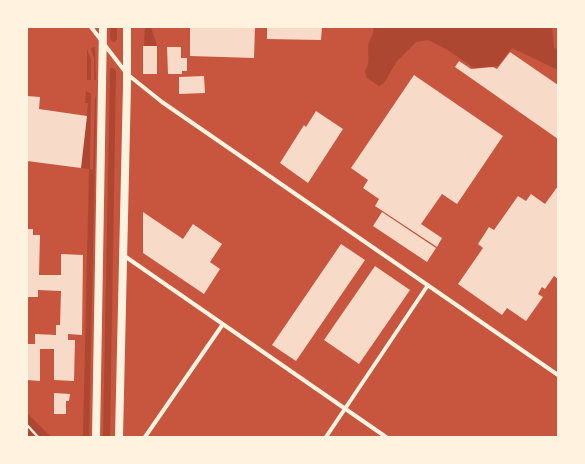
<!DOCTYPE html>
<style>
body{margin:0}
#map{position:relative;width:585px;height:464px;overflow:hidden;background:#c8553d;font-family:"DejaVu Sans",sans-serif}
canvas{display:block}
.frame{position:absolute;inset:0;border:28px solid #fff3e0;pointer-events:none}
</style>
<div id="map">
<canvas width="585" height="464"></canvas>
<div class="frame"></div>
</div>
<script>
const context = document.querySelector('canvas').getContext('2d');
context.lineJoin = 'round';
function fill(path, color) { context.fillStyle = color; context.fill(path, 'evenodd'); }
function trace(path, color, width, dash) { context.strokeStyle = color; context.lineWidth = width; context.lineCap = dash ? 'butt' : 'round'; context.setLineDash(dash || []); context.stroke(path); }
const green = new Path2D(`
 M 110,27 L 117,27 L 117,39 L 115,42 L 112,42 L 110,37 Z
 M 145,27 L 151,27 L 157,46 L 144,46 Z
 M 373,27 L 552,27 L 554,48 L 558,49 L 558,70 L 512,48 L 498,66 L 474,68 L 446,49 L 428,40 L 416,42 L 397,61 L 384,83 L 379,86 L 367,78 L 365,71 C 372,61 366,53 369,42 C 371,36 375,34 373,27 Z
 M 95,47 L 96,80 L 94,80 L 94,59 L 91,48 Z
 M 87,49 L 91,59 L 91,80 L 87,80 Z
 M 110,68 L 113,68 L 116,72 L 110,437 L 103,437 Z
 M 86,91 L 91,94 L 90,169 L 93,170 L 95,96 L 96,98 L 96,116 L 89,437 L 80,437 L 83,435 L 89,169 L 81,168 L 88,103 L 85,103 Z
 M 27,413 L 51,437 L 27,437 Z`);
const building = new Path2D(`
 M 190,27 L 255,27 L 254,58 L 190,56 Z
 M 267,27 L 322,27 L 321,40 L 267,39 Z
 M 143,46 L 157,46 L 157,74 L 143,74 Z
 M 167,47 L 181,47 L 181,58 L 187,58 L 187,71 L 182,71 L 182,74 L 168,74 Z
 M 510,52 L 558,85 L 558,139 L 455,67 L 459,61 L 471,69 L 493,67 L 497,69 Z
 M 414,75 L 503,136 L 457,204 L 442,194 L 421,224 L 442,238 L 437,247 L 375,206 L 379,199 L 363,188 L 368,180 L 351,168 Z
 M 204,76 L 205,93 L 179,94 L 179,77 Z
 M 27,96 L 40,97 L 39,109 L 87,116 L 81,168 L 27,161 Z
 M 316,111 L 343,129 L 308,183 L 280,163 L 304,125 L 306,127 Z
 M 558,186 L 558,279 L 554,276 L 545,289 L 542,287 L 538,294 L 543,297 L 526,321 L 507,308 L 502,315 L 458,284 L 483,248 L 478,244 L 489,227 L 494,230 L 518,196 L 526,201 L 531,194 L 545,204 Z
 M 143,212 L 183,239 L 193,224 L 222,244 L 210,262 L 220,269 L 204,294 L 143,253 Z
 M 382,212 L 436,248 L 427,262 L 373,226 Z
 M 27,229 L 33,229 L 33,235 L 40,235 L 39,275 L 61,275 L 61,254 L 83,255 L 82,335 L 68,334 L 68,340 L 75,340 L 74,381 L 54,380 L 54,349 L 40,349 L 40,381 L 27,380 L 27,344 L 35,344 L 35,334 L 56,335 L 56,325 L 60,325 L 61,291 L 38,290 L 38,297 L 27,297 Z
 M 341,244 L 365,260 L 296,361 L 272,345 Z
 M 375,266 L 410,290 L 359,364 L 324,340 Z
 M 54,393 L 70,394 L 69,401 L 66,401 L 66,414 L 54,414 Z`);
const service = new Path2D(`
 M 27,425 L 38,437`);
const minor = new Path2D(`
 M 91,27 L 127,74 L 162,102 L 558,375
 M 123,255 L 386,437
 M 145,437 L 223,324
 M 326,437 L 428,285`);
const primary = new Path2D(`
 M 96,437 L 103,27
 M 119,437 L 127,85 L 127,27`);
fill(green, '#ae4732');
fill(building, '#f7dbc8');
trace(service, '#fff3e0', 2.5);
trace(minor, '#fff3e0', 4);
trace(primary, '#fff3e0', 8);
</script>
